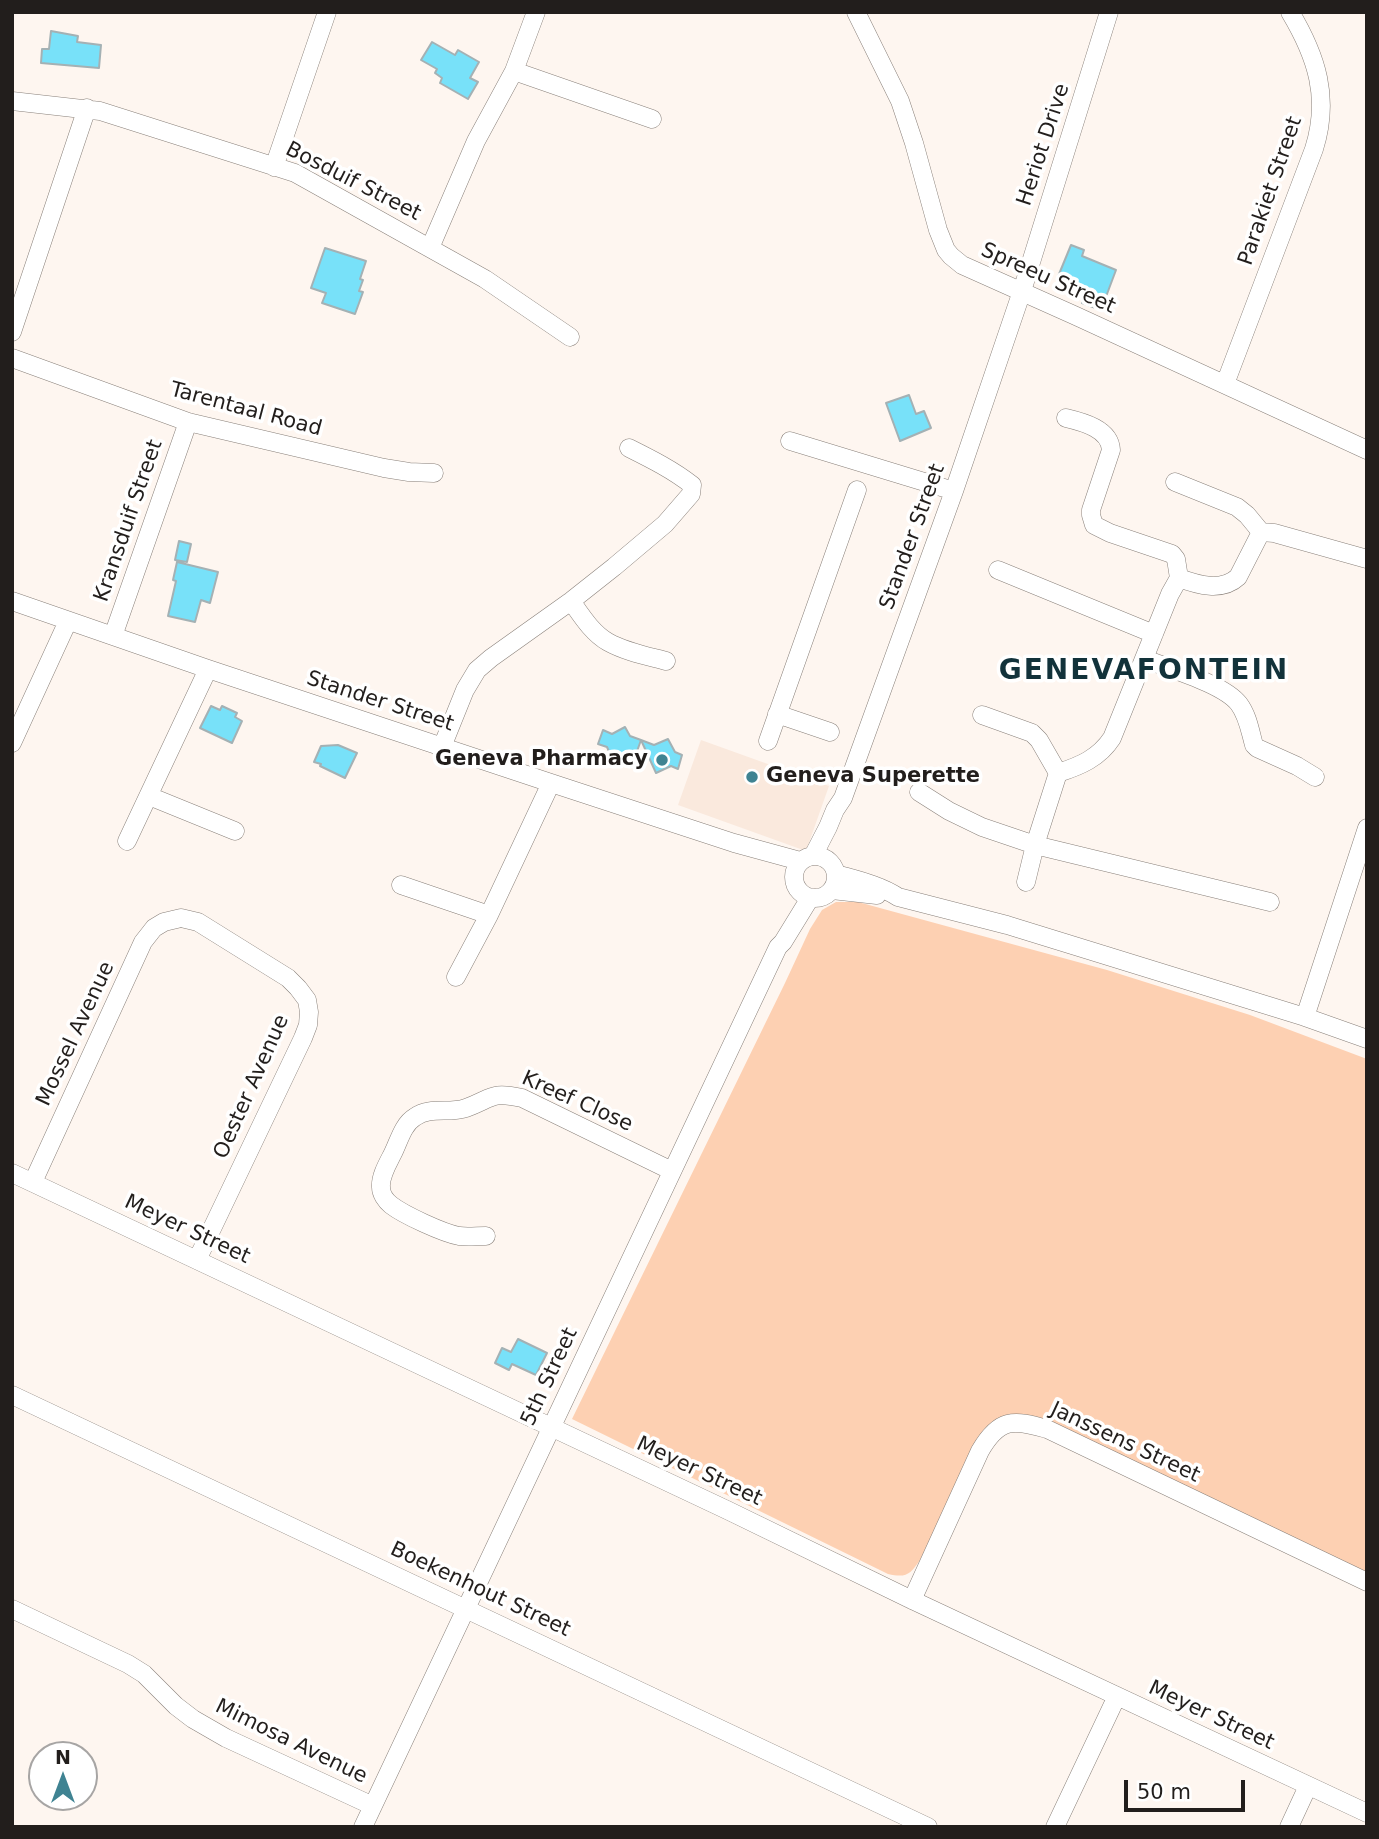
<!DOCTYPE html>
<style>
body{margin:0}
#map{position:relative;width:1379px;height:1839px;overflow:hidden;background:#fef6f0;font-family:"DejaVu Sans",sans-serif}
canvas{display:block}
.frame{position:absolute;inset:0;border:14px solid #221e1c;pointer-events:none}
.north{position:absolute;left:28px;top:1741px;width:70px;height:70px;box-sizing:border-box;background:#fff;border:2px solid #a7a5a4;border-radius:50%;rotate:0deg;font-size:19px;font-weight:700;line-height:28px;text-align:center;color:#221e1c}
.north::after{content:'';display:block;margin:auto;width:24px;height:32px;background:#3f8392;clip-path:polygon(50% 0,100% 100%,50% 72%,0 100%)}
.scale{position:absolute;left:1124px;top:1780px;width:121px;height:32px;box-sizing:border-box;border:4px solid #221e1c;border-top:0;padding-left:9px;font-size:21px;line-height:24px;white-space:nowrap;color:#221e1c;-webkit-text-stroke:5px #fff;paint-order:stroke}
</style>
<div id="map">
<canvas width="1379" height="1839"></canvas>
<div class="frame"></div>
<div class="north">N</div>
<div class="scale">50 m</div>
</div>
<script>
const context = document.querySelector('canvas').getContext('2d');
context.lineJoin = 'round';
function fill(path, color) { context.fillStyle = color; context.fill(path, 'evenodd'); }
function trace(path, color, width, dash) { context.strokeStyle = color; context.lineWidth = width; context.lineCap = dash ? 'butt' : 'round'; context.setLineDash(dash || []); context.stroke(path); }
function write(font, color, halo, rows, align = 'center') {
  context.font = font + ' "DejaVu Sans",sans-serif'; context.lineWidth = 7; context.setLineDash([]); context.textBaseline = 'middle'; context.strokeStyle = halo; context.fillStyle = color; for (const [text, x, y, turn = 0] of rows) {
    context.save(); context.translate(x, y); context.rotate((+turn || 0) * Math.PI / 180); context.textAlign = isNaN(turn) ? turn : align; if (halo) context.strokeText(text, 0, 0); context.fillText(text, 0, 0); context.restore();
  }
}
const built = new Path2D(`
 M 701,740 L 829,786 L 806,851 L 678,805 Z`);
const green = new Path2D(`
 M 836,902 L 858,902 L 1107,970 L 1250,1015 L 1367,1059 L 1367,1573 L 1032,1416 C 1013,1412 999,1416 984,1429 L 920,1560 C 910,1575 906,1578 888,1574 L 572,1419 L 785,983 L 810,929 L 822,910 Z`);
const building = new Path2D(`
 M 51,31 L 78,36 L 77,42 L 101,45 L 99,68 L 41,63 L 42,49 L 49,49 Z
 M 432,42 L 455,55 L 458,50 L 479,62 L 470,78 L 478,82 L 468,99 L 440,83 L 442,78 L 435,73 L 437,69 L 421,60 Z
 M 1071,245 L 1084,250 L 1082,256 L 1116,270 L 1101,310 L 1082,303 L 1086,294 L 1071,288 L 1072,285 L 1057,279 Z
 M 325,248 L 366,261 L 360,279 L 363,280 L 359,291 L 363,292 L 355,314 L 322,303 L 326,293 L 311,288 Z
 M 909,395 L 916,414 L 924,411 L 931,428 L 900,441 L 886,403 Z
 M 179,541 L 191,544 L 187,562 L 175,560 Z
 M 177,562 L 218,572 L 210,603 L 201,600 L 195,622 L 168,616 L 176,581 L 173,580 Z
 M 211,706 L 220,710 L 222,706 L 237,713 L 235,717 L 242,721 L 232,743 L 200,728 Z
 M 625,727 L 630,736 L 641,740 L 635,757 L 628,754 L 613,761 L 607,747 L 598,744 L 603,730 L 612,734 Z
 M 668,739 L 675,752 L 682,755 L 678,769 L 671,766 L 656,773 L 641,740 L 654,745 Z
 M 338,745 L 357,753 L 345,778 L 320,766 L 321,764 L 314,762 L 321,746 Z
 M 518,1339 L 547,1353 L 536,1375 L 512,1364 L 509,1370 L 495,1363 L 502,1348 L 511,1352 Z`);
const minor = new Path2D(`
 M 856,12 L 900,101 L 914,143 L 938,230 L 946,250 L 951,256 L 962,265 L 1076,316 L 1367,450
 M 514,71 L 652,119
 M 12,101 L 100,111 L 295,173 L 485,279 L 570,337
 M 274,167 L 327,12
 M 430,248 L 476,141 L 514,71 L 536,12
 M 12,332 L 87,108
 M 12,358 L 188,422 L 384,468 L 409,472 L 434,473
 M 1225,384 L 1314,149 C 1330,98 1317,57 1290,12
 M 1066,418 C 1083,422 1110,429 1111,450 L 1091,510 L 1091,515 L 1094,525 L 1110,533 L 1172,554 L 1176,559 L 1179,578
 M 790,441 L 954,491
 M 1175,482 L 1237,507 L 1247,515 L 1261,532
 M 998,570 L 1154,634
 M 12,601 L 208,669 L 551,783 L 734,843 L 800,861
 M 571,601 C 581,615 592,633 608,642 C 626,652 647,656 666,661
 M 113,636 L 188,422
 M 1145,659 C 1170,669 1224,684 1239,704 C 1248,716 1250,731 1254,745 L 1257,748 L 1297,766 L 1315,777
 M 777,714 L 830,732
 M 982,715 L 1032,733 L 1039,740 L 1058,773
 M 768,741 L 857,490
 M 12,743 L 68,621
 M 442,747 L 465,690 L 477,670 L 491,658 L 571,601 L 614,567 L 665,524 L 691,494 L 692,485 C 673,470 651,459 629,448
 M 919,792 L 949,811 L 982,827 L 1035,845 L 1270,902
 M 149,796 L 235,831
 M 127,841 L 208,669
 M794 877a21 21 0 1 1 42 0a21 21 0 1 1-42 0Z
 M 813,856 L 828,827 L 835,810 L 843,798 L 954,491 L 1022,291 L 1109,12
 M 836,874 C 857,880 880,885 898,897 L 1007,925 L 1305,1017 L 1367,1039
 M 1026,882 L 1035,845 L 1058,773 C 1080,766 1099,758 1112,738 L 1170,594 L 1179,578 C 1198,585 1222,592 1238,577 L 1261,532 L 1274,533 L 1367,559
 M 401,885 L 489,915
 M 832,890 L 877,895
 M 456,977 L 489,915 L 551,783
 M 1305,1017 L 1367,828
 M 12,1173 L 727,1510 L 912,1600 L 1367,1813
 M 33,1182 L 143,942 L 154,928 L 164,922 L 181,918 L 198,922 L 288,978 L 298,988 L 307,1000 L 309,1012 L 308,1025 L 303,1038 L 197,1260
 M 486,1236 C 477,1236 467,1237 459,1236 C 443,1233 404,1215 391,1205 C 386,1201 381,1194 381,1187 C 380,1176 388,1163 393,1153 C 399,1141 403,1124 415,1117 C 431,1106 449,1114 466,1108 C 493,1098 491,1091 522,1098 L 672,1171
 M 12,1395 L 928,1827
 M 912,1600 L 980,1451 C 999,1418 1013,1419 1047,1429 L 1367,1582
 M 12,1609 L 128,1664 L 144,1674 L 176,1706 L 193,1719 L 226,1738 L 373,1806
 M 363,1827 L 778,947 L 783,942 L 810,898
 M 1055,1827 L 1117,1696
 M 1289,1827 L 1308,1786`);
const markers = [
 [662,760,7,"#3f8392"],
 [752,777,7,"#3f8392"]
];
const streetNames = [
 ["Heriot Drive",1044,145,-72],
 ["Bosduif Street",353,182,27],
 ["Parakiet Street",1271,191,-71],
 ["Spreeu Street",1048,279,24],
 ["Tarentaal Road",246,410,15],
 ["Kransduif Street",129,521,-71],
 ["Stander Street",913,537,-70],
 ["Stander Street",380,702,18],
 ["Mossel Avenue",76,1034,-65],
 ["Oester Avenue",252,1087,-66],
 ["Kreef Close",577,1102,24],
 ["Meyer Street",187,1230,25],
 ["5th Street",550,1377,-65],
 ["Janssens Street",1125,1443,25],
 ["Meyer Street",699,1472,25],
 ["Boekenhout Street",480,1590,25],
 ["Meyer Street",1211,1716,25],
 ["Mimosa Avenue",291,1742,26]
];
const poiNames = [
 ["Geneva Pharmacy",648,760],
 ["Geneva Superette",766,777,"left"]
];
const districtNames = [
 ["GENEVAFONTEIN",1144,672]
];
fill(built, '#fae9dd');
fill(green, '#fdd0b2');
fill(building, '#78e1f9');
trace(building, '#a4b1b4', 2);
trace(minor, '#89807a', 19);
trace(minor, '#fff', 18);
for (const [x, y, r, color] of markers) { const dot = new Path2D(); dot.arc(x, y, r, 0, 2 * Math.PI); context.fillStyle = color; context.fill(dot); trace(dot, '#fff', 2.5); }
write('21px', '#221e1c', '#fff', streetNames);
write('bold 21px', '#221e1c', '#fff', poiNames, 'right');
context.letterSpacing = '2px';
write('bold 28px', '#12323a', '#fff', districtNames);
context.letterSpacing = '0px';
</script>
